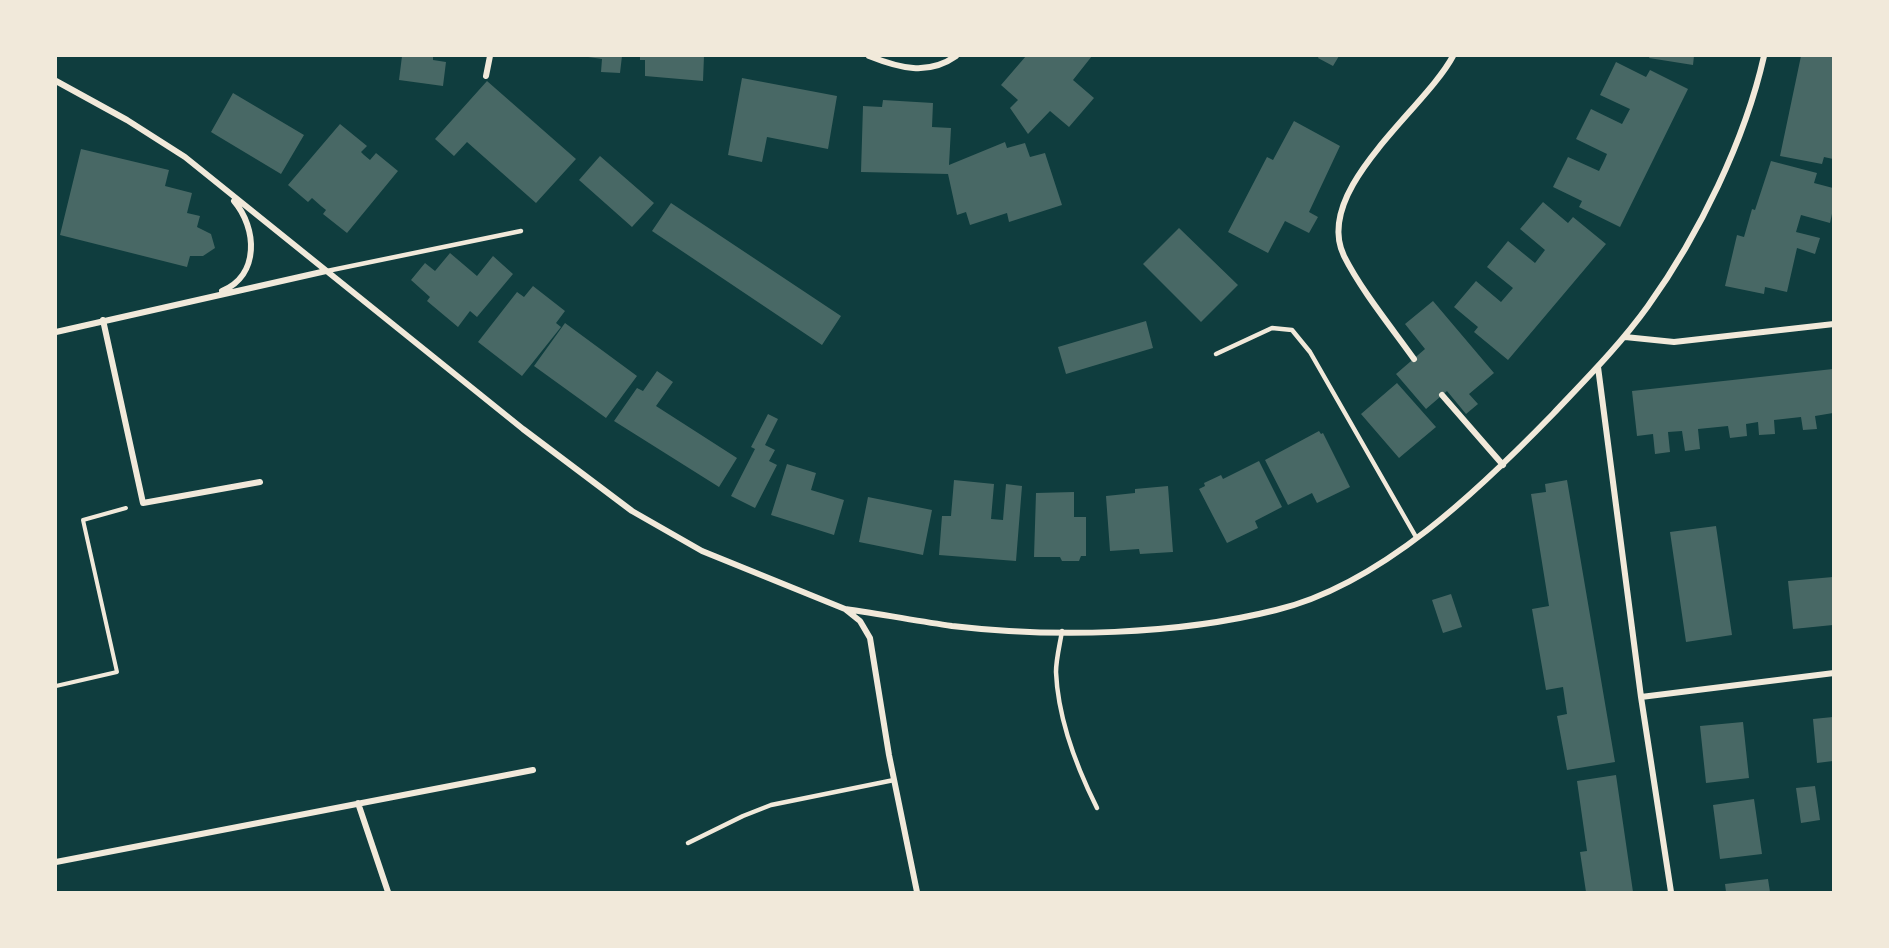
<!DOCTYPE html>
<style>
body{margin:0}
#map{position:relative;width:1889px;height:948px;overflow:hidden;background:#0f3d3e;font-family:"Varela Round",sans-serif}
canvas{display:block}
.frame{position:absolute;inset:0;border:57px solid #f1e9da;pointer-events:none}
</style>
<div id="map">
<canvas width="1889" height="948"></canvas>
<div class="frame"></div>
</div>
<script>
const context = document.querySelector('canvas').getContext('2d');
context.lineJoin = 'round';
function fill(path, color) { context.fillStyle = color; context.fill(path, 'evenodd'); }
function trace(path, color, width, dash) { context.strokeStyle = color; context.lineWidth = width; context.lineCap = dash ? 'butt' : 'round'; context.setLineDash(dash || []); context.stroke(path); }
const building = new Path2D(`
 M 402,56 L 433,56 L 433,60 L 446,62 L 443,86 L 399,80 Z
 M 581,56 L 622,56 L 620,73 L 601,72 L 602,59 Z
 M 640,56 L 704,56 L 703,81 L 645,76 L 645,60 L 640,60 Z
 M 1026,56 L 1092,56 L 1073,80 L 1094,98 L 1069,127 L 1050,111 L 1028,134 L 1010,108 L 1018,100 L 1001,85 Z
 M 1319,56 L 1339,56 L 1333,66 L 1318,58 Z
 M 1650,56 L 1694,56 L 1693,65 L 1649,58 Z
 M 1801,56 L 1833,56 L 1833,159 L 1824,157 L 1822,164 L 1780,156 Z
 M 1616,62 L 1646,77 L 1650,70 L 1688,89 L 1620,227 L 1579,207 L 1582,201 L 1553,187 L 1568,157 L 1599,171 L 1604,161 L 1607,154 L 1576,139 L 1591,109 L 1622,124 L 1630,109 L 1600,95 Z
 M 742,78 L 837,96 L 828,149 L 767,137 L 762,162 L 728,155 Z
 M 487,81 L 576,159 L 536,203 L 467,142 L 454,156 L 435,139 Z
 M 233,93 L 304,135 L 281,174 L 211,132 Z
 M 883,100 L 933,103 L 932,127 L 951,128 L 949,165 L 1005,142 L 1007,148 L 1025,143 L 1030,157 L 1045,153 L 1062,205 L 1009,222 L 1007,213 L 970,225 L 966,212 L 957,215 L 948,174 L 861,172 L 863,106 L 882,107 Z
 M 1294,121 L 1340,146 L 1309,212 L 1318,217 L 1309,233 L 1285,221 L 1268,253 L 1228,232 L 1267,157 L 1273,160 Z
 M 340,124 L 367,146 L 361,152 L 364,155 L 370,160 L 376,153 L 398,171 L 347,233 L 323,214 L 326,210 L 321,206 L 312,198 L 308,202 L 288,185 Z
 M 81,149 L 169,170 L 165,186 L 192,193 L 187,213 L 200,216 L 197,227 L 211,234 L 215,248 L 203,256 L 190,256 L 187,267 L 60,235 Z
 M 600,156 L 654,203 L 632,227 L 579,180 Z
 M 1771,161 L 1817,173 L 1814,183 L 1833,188 L 1833,209 L 1830,223 L 1801,215 L 1796,232 L 1820,238 L 1815,254 L 1797,248 L 1787,292 L 1765,287 L 1764,294 L 1725,286 L 1737,235 L 1744,237 L 1752,209 L 1755,210 Z
 M 1543,202 L 1568,223 L 1573,217 L 1606,244 L 1508,360 L 1474,332 L 1478,327 L 1454,307 L 1476,281 L 1501,302 L 1513,288 L 1487,267 L 1508,241 L 1535,263 L 1545,250 L 1520,229 Z
 M 671,203 L 841,316 L 822,345 L 652,231 Z
 M 1179,228 L 1238,285 L 1201,322 L 1143,264 Z
 M 450,253 L 477,276 L 493,256 L 513,274 L 477,317 L 470,311 L 458,327 L 427,301 L 430,297 L 411,280 L 425,263 L 435,271 Z
 M 533,286 L 565,311 L 556,323 L 561,327 L 522,376 L 478,342 L 517,292 L 524,297 Z
 M 1433,301 L 1494,373 L 1469,394 L 1478,404 L 1466,414 L 1447,391 L 1426,409 L 1396,374 L 1425,349 L 1405,324 Z
 M 1146,321 L 1153,348 L 1066,374 L 1058,347 Z
 M 565,323 L 637,376 L 606,418 L 534,366 Z
 M 1833,369 L 1833,413 L 1815,416 L 1817,429 L 1803,430 L 1801,417 L 1774,420 L 1775,434 L 1759,435 L 1758,422 L 1746,424 L 1747,436 L 1730,438 L 1728,426 L 1698,429 L 1700,449 L 1685,451 L 1682,431 L 1668,432 L 1670,452 L 1655,454 L 1653,434 L 1637,436 L 1632,391 Z
 M 657,371 L 673,382 L 656,406 L 737,458 L 719,487 L 614,421 L 637,388 L 643,391 Z
 M 1397,383 L 1436,427 L 1399,458 L 1361,414 Z
 M 768,414 L 778,419 L 765,445 L 775,450 L 769,461 L 777,465 L 755,508 L 731,496 L 755,449 L 751,447 Z
 M 1319,431 L 1321,434 L 1323,433 L 1350,487 L 1317,503 L 1312,493 L 1288,505 L 1265,460 Z
 M 1259,461 L 1282,507 L 1255,521 L 1258,528 L 1227,543 L 1199,489 L 1205,486 L 1204,483 L 1221,475 L 1223,479 Z
 M 787,464 L 816,473 L 811,490 L 844,500 L 834,535 L 771,515 Z
 M 954,480 L 994,484 L 991,519 L 1003,520 L 1006,484 L 1022,486 L 1016,561 L 939,555 L 942,516 L 951,516 Z
 M 1567,480 L 1615,762 L 1567,770 L 1557,716 L 1567,714 L 1563,687 L 1546,690 L 1532,609 L 1549,606 L 1531,494 L 1546,492 L 1545,484 Z
 M 1168,486 L 1173,552 L 1140,554 L 1139,549 L 1110,551 L 1106,496 L 1135,493 L 1135,489 Z
 M 1074,492 L 1074,517 L 1086,517 L 1086,556 L 1081,556 L 1079,561 L 1062,561 L 1060,557 L 1034,557 L 1036,493 Z
 M 868,497 L 932,510 L 923,555 L 859,542 Z
 M 1716,526 L 1732,635 L 1686,642 L 1670,532 Z
 M 1833,577 L 1833,625 L 1793,629 L 1788,581 Z
 M 1451,594 L 1462,627 L 1443,633 L 1432,600 Z
 M 1833,717 L 1833,761 L 1817,763 L 1813,719 Z
 M 1743,722 L 1749,778 L 1706,783 L 1700,726 Z
 M 1616,775 L 1633,892 L 1586,892 L 1580,852 L 1587,851 L 1577,781 Z
 M 1815,786 L 1820,820 L 1801,823 L 1796,788 Z
 M 1754,799 L 1762,854 L 1720,859 L 1713,805 Z
 M 1768,879 L 1770,892 L 1726,892 L 1725,884 Z`);
const path = new Path2D(`
 M 56,686 L 117,672 L 83,520 L 126,508`);
const service = new Path2D(`
 M 327,271 L 521,231
 M 1216,354 L 1272,328 L 1292,330 L 1310,352 L 1416,537
 M 1062,631 C 1060,644 1056,659 1056,672 C 1058,720 1076,766 1097,808
 M 688,843 L 743,816 L 771,805 L 894,780`);
const minor = new Path2D(`
 M 869,56 C 899,68 928,76 956,56
 M 486,76 L 490,56
 M 56,81 L 127,120 L 185,157 L 523,429 L 632,511 L 702,551 L 845,609 L 860,621 L 870,638 L 889,755 L 917,892
 M 222,291 C 260,275 257,228 234,201
 M 103,320 L 143,503 L 260,482
 M 56,332 L 326,271
 M 1625,337 L 1674,342 L 1834,324
 M 1414,359 C 1392,328 1361,290 1344,256 C 1312,190 1425,109 1453,56
 M 1598,367 L 1641,697 L 1671,892
 M 1442,395 L 1503,465
 M 845,609 C 881,614 917,621 952,626 C 1054,638 1176,635 1276,610 C 1381,585 1480,489 1553,414 C 1586,379 1620,345 1648,306 C 1699,235 1745,140 1764,56
 M 1641,697 L 1834,673
 M 358,803 L 388,892
 M 56,862 L 533,770`);
fill(building, '#486865');
trace(path, '#f1e9da', 4);
trace(service, '#f1e9da', 4.5);
trace(minor, '#f1e9da', 6);
</script>
